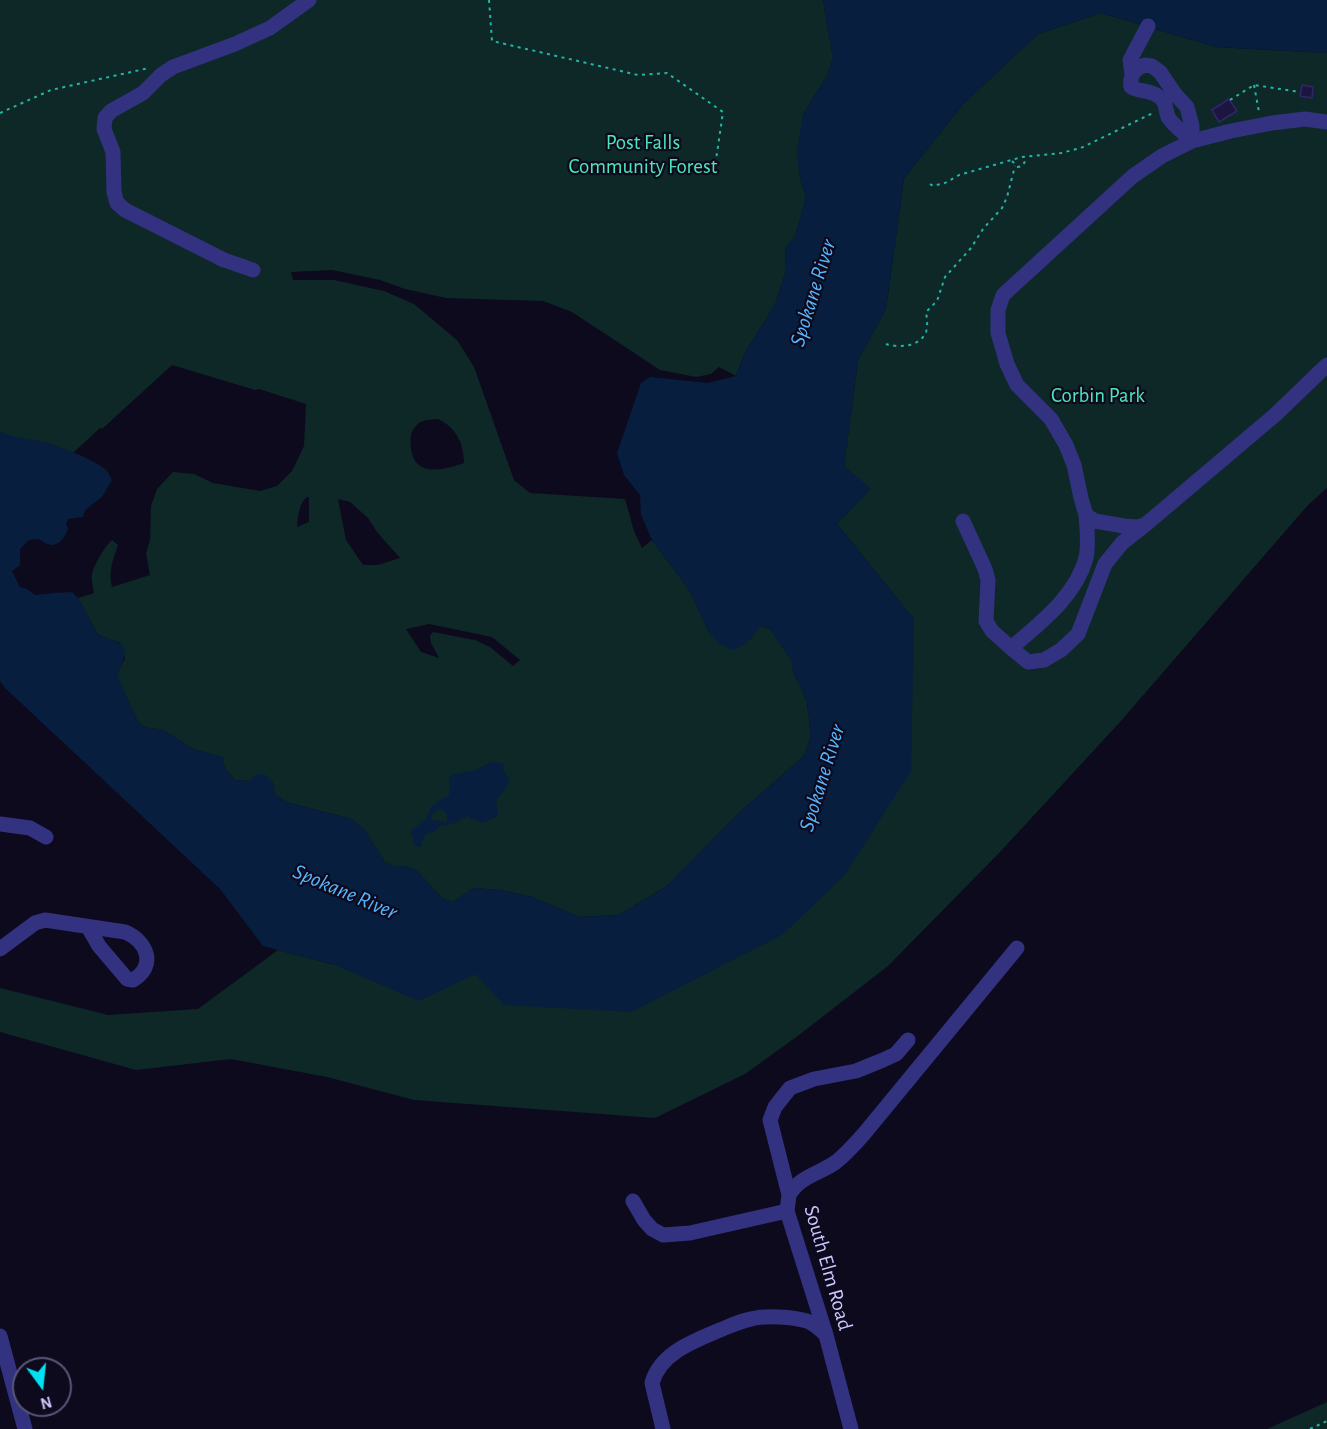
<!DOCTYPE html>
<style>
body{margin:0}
#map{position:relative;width:1327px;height:1429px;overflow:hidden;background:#0d0a1d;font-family:"Alegreya Sans",sans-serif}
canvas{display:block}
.north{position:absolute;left:12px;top:1357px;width:60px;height:60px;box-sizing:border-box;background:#0d0a1d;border:2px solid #595677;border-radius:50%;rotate:165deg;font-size:16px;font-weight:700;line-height:24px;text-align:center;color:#cbc7ff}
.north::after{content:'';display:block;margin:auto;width:21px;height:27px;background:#00e2f2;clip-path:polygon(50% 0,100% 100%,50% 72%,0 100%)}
</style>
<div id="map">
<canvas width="1327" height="1429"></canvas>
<div class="north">N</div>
</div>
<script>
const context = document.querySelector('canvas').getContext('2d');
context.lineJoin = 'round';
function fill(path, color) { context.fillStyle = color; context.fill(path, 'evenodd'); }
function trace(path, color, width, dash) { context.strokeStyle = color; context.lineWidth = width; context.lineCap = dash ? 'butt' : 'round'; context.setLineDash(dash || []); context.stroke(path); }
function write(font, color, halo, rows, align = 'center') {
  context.font = font + ' "Alegreya Sans",sans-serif'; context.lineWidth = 4.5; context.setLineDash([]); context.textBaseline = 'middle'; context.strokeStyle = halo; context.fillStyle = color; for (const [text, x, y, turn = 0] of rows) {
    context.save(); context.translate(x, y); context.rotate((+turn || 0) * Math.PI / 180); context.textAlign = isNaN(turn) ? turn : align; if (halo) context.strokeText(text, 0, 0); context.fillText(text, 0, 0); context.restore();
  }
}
const green = new Path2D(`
 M 0,0 L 823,0 L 833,58 L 827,76 L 816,93 L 803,115 L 799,174 L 806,197 L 795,237 L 785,248 L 786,271 L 775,305 L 745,352 L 736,376 L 719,367 L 711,374 L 696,377 L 660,370 L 572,312 L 543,301 L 446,298 L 405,289 L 380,280 L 332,270 L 291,272 L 293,280 L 334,280 L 384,291 L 414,304 L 457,340 L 474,367 L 514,480 L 530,493 L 625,499 L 634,531 L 642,548 L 652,540 L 690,591 L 709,633 L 750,639 L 757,629 L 762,626 L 770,629 L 792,661 L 794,673 L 807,702 L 811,736 L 804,756 L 742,810 L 667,886 L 619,915 L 579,917 L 532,897 L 500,890 L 474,888 L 453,902 L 443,899 L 417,871 L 405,866 L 394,867 L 385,862 L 364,829 L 351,819 L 286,802 L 275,794 L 272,781 L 250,781 L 235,780 L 225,769 L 222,757 L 193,749 L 165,731 L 145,727 L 138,722 L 116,675 L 125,658 L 120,643 L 98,635 L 78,598 L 94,593 C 93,586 91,580 92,574 C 94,565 105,546 112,540 L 118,545 C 113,560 108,572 112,587 L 150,575 L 146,553 L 150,540 L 151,506 L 157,489 L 173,472 L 194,474 L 213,483 L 260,491 L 277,486 L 292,471 L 304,446 L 306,404 L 259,389 L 255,390 L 172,365 L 102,429 L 100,428 L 73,453 L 50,444 L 15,438 L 0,432 ZM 438,419 C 456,427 464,444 464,463 C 444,470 414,478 411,448 C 410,440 410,432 416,426 C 421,419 430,420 438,419 ZM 307,497 L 309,497 L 309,522 L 297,527 C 298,517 299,503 307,497 ZM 338,499 L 350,502 L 368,518 L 377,532 L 400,558 L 378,565 L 363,565 L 346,540 ZM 429,624 L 492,637 L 520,660 L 513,666 L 490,647 L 475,640 L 433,632 L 430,636 L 431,643 L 439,658 L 421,652 L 406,629 Z
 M 1101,13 L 1216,47 L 1327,53 L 1327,488 L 1308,505 L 1120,722 L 1000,852 L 888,966 L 799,1035 L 745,1074 L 655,1118 L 414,1100 L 327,1077 L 231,1059 L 136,1070 L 0,1032 L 0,988 L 108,1015 L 198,1009 L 278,950 L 335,965 L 475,974 L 631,1012 L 914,619 L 837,524 L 870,489 L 844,466 L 858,360 L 886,309 L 904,178 L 963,104 L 1038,34 Z
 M 1327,1402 L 1327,1429 L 1267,1429 Z`);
const water = new Path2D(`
 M 823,0 L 1327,0 L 1327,53 L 1216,47 L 1101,13 L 1038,34 L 963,104 L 904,178 L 886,309 L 858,360 L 844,466 L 871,489 L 837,524 L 914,619 L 911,771 L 844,876 L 782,935 L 631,1012 L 504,1005 L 475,974 L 419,1001 L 335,965 L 263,946 L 220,889 L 5,688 L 0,681 L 0,432 C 18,439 34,439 52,444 C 65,449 99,461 108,472 C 108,472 112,480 112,480 L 102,497 L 85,510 L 83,517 L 68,519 L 66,523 L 68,529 C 62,545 52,550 39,539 L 29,540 L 20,549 L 20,565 L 12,571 L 20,587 L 27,589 L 35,595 L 54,593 L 72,592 L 78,598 L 98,635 C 127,645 131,645 117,675 L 138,722 L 145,727 L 165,731 L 193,749 L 223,757 L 225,769 L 235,780 L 250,781 L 256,774 L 264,774 L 272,781 L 275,794 L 286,802 L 351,819 L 364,829 L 385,862 L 394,867 L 405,866 L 417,871 L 443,899 L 453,902 L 474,888 L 500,890 L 532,897 L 579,917 L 619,915 L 667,886 L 742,810 L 804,756 L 811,736 L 807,702 L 794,673 L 792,661 L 770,629 L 763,626 C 756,629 756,632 751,638 C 746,644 741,647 733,650 L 720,644 L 709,633 L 690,591 L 652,540 L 641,515 L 640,495 L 624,475 L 617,453 L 641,383 L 650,377 L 708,383 L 736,376 L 745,352 L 775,305 L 786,271 L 785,248 L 795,237 L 806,197 L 799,174 L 797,149 L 803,115 L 816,93 L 827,76 L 833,58 Z
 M 497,762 L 504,764 L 504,772 L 509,779 L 508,785 L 496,800 L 498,813 L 496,817 L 482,823 L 474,819 L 471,819 L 468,816 L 461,819 L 458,822 L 440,826 L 434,832 L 427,833 L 422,841 L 421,847 L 418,847 L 415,845 L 411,834 L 412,830 L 427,818 L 430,808 L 439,801 L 449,795 C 451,789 448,783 449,777 C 459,771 469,773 478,769 C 488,764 484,763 497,762 ZM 441,809 C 448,813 447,813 447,822 L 431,820 L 431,816 L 436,811 Z`);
const building = new Path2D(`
 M 1302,85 L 1313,87 L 1312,98 L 1300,96 Z
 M 1229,99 L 1237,111 L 1219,122 L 1212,110 Z`);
const path = new Path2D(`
 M 489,0 L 492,41 L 638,75 L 667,73 L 723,112 L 716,160
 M 1254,85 L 1259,112
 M 1230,100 L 1254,85 L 1300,92
 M 0,113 L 51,90 L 149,68
 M 1012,161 L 1018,167 C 1024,166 1025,162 1026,157
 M 930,184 L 933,186 L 945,183 L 959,175 L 1022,157 L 1061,153 L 1081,148 L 1153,113
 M 886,344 C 899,348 920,347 926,332 C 928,326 927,319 926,312 L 937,301 L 945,277 L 971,248 L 983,229 L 1002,208 L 1007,197 L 1015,166
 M 1310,1429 L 1327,1421`);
const minor = new Path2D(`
 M 1145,65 L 1152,66 L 1160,72 L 1175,94 L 1187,107 L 1192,126 L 1192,141 C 1186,135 1172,124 1168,117 C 1165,109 1167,101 1158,96 C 1150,90 1139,92 1131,87 C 1129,76 1135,68 1145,65 Z
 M 1132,75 L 1130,60 L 1148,26
 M 1327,122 L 1305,119 L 1272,123 L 1231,131 L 1192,141 L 1162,156 L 1133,176 L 1003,295 L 998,310 L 998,333 L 1007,364 L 1017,385 L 1051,419 L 1066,445 L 1074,465 L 1081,498 L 1086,515 L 1095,521 L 1124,526 L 1137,527 L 1145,525 L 1275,415 L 1327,365
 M 253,270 L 224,260 L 125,210 L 117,203 L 114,192 L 113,152 L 104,129 L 105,118 L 111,111 L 143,93 L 161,75 L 173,67 L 235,44 L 270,28 L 309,0
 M 1086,515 C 1087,529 1089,544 1086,558 C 1076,596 1040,623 1011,648 L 1028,662 L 1044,660 L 1061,650 L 1078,634 L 1105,564 L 1122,543 L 1145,525
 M 963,521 L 985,569 L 988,580 L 986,621 L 992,631 L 1011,648
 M 0,824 L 30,828 L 46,837
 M 0,949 L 35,923 L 45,920 L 125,932 C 147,941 157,966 133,980 L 127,979 L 99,946 L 88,927
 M 789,1195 C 800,1176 819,1174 836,1162 C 846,1154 855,1144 863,1135 L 1017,948
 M 633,1201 L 644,1220 L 652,1229 L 663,1235 L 690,1233 L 787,1211
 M 0,1336 L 25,1429
 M 663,1429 L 652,1383 C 660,1353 694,1341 720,1330 C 730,1326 740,1321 751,1319 C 766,1315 793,1317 807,1321 C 815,1324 820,1329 826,1335
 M 851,1429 L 826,1335 L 787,1211 L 789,1195 L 770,1120 L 775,1107 L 790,1088 L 814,1079 L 856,1071 L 883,1060 L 896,1054 L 908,1040`);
const parkNames = [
 ["Post Falls",643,143],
 ["Community Forest",643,167],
 ["Corbin Park",1098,396]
];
const streetNames = [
 ["South Elm Road",828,1268,74]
];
const waterNames = [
 ["Spokane River",813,293,-73],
 ["Spokane River",822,778,-73],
 ["Spokane River",345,892,23]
];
fill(green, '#0d2826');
fill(water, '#071e3f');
fill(building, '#1c1540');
trace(building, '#31256d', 1.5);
trace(path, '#25b5a7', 2, [3, 4.5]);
trace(minor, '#323280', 15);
write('21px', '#4ce6ba', '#0d0a1d', parkNames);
write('21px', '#cbc7ff', '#0d0a1d', streetNames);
write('italic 22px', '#55b6ff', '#0d0a1d', waterNames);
</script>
